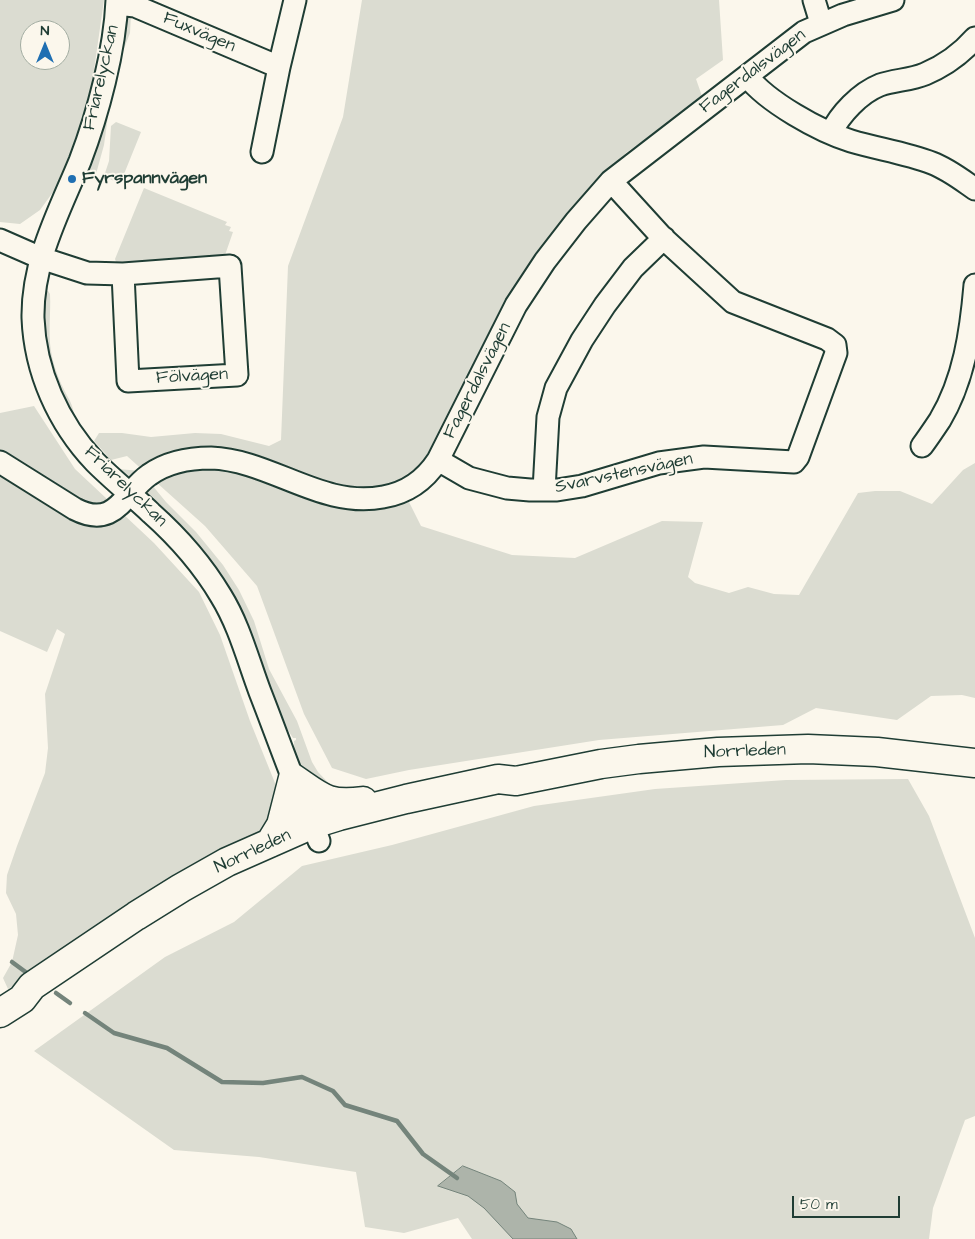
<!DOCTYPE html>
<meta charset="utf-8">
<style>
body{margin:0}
#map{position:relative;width:975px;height:1239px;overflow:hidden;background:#fbf7ec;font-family:"Architects Daughter",sans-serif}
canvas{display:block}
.north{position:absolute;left:20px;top:20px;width:50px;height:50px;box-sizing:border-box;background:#fbf7ec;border:1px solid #a3ada2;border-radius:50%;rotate:0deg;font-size:14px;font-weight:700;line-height:20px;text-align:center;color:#1f3d34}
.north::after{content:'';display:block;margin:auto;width:18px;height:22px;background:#1f6fb2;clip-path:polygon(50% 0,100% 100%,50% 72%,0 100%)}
.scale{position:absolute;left:792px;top:1196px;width:108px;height:22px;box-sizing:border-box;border:2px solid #1f3d34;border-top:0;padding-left:6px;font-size:15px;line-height:18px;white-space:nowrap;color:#1f3d34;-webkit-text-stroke:4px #fbf7ec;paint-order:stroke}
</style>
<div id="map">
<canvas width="975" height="1239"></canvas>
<div class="north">N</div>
<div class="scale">50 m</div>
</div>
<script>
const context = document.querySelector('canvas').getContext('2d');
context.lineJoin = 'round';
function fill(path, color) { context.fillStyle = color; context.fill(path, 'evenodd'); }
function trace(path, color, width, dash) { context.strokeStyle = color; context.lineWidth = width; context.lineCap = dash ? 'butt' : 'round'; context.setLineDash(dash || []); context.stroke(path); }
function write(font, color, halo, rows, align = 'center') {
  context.font = font + ' "Architects Daughter",sans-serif'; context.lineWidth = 4; context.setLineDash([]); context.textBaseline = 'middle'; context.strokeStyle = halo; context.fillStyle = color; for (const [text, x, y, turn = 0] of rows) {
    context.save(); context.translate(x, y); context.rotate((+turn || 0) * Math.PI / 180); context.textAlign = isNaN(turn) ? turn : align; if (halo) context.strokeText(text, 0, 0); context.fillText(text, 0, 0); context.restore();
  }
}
const green = new Path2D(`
 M 0,0 L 104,0 L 88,112 L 56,188 L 40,210 L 20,224 L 0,222 ZM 30,30 L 60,30 L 60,60 L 30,60 Z
 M 362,0 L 719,0 L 723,60 L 696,79 L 703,99 L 627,152 L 572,211 L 430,459 L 398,480 L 421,526 L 512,555 L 575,558 L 662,521 L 703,522 L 688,577 L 695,583 L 729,593 L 748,587 L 774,594 L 799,595 L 858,493 L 875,491 L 900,491 L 932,504 L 963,470 L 975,463 L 975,698 L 962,695 L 931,696 L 897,720 L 816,708 L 783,725 L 599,740 L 409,770 L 366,779 L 332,768 L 304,714 L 257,586 L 205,526 L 127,456 L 111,460 L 94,441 L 99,433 L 122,433 L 151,437 L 195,433 L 221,434 L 269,446 L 281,440 L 288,266 L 343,117 Z
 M 131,13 L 130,33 L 115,72 L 108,102 L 108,116 L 104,145 L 96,174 L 88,170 L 94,153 L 100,122 L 124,15 Z
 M 116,122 L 141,132 L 120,184 L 104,176 L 109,161 L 111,126 Z
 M 144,188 L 227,222 L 225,225 L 231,227 L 229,231 L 233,232 L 224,258 L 118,268 L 115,259 Z
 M 45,291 L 48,291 L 50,294 C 51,313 48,332 51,351 C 54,369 61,385 70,401 C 73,407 74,415 77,423 C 83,436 102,458 114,466 C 122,472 131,468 139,472 C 135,476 131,478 126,477 C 109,474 77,432 69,417 C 59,400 53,382 48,364 C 42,340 43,315 45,291 Z
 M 34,406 L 75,469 L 154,543 L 199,592 L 220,635 L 250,721 L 275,783 L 279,814 L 270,833 L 125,913 L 8,989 L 3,978 L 12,962 L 18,935 L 16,914 L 6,893 L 7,875 L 17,846 L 45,773 L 48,748 L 45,694 L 65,634 L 57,629 L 47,652 L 0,631 L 0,413 Z
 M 152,485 L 166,502 L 196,532 L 223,565 L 239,590 L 254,621 L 269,669 L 297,721 L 312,762 L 318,772 L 341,796 C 330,789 312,781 302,772 C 296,766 294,750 294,741 L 296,740 L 296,738 L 293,738 C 284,724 275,710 271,693 L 146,496 L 146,489 Z
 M 908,779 L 929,816 L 975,938 L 975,1116 L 965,1120 L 933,1208 L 929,1239 L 472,1239 L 458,1218 L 404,1233 L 365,1227 L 356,1172 L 259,1157 L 174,1150 L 34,1051 L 165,957 L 234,922 L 302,866 L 392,845 L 534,806 L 655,789 L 786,780 Z`);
const water = new Path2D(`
 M 463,1166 L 501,1181 L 515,1192 L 517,1204 L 528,1218 L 557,1222 L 571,1229 L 577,1239 L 513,1239 L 484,1208 L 468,1196 L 438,1186 Z`);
const stream = new Path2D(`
 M 12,962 L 31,976
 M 56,993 L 70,1003
 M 85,1013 L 114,1033 L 167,1048 L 222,1082 L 263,1083 L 302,1077 L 333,1091 L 345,1105 L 397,1121 L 423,1154 L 457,1178`);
const minor = new Path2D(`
 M 117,0 C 115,50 98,114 80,161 C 59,212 32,261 33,318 C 35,371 58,423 95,462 C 113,480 133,496 151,513 C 178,537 202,564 221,596 C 239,625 248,660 260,692 C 271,720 281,748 292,776 C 301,798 311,819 319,841
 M 814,0 L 821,23
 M 117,4 L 135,6 L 279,67 L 295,0
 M 747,76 C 767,102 819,131 851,141 C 878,149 906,153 932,163 C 948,169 962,180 975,189
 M 831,133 C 840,114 860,93 880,85 C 894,80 911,80 925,74 C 944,66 961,54 975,38
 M 262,152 L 279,67
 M 0,240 L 41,258 L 87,273 L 123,274 L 230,266 L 237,375 L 128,381 L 123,274
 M 922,446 C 928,438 934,429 940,420 C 964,380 971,332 975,285
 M 438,460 L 469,478 L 507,488 L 530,490 L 557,490 L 582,486 L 659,463 L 704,457 L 794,462 L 798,457 L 836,353 L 835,345 L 827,339 L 733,302 L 662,237 L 611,181
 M 0,462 L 75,509 C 116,530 124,492 149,475 C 167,462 190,458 211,458 C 271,460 322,509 383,497 C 407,493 425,480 438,460 L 516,305 L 545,261 L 576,221 L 611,181 L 804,32 L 843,15 L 893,0
 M 544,490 L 548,417 L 556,388 L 582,340 L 605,305 L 633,268 L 664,238`);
const highway = new Path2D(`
 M 270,843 L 281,825 L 293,778 C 321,797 327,806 363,801
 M 0,1013 L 22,999 L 32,986 L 136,916 L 181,888 L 227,862 L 313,824 L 339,816 L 406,799 L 498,779 L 516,781 L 601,764 L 639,759 L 718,752 L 808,749 L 877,752 L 975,763`);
const markers = [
 [72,179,5,"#1f6fb2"]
];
const streetNames = [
 ["Fuxvägen",199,33,23],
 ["Fagerdalsvägen",753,72,-37],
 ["Friarelyckan",102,78,-77],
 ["Fölvägen",192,377,-3],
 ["Fagerdalsvägen",478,381,-63],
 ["Svarvstensvägen",624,474,-12],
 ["Friarelyckan",125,487,44],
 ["Norrleden",745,752,-2],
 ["Norrleden",253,852,-25]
];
const poiNames = [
 ["Fyrspannvägen",82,179]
];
fill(green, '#dbdcd1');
fill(water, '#adb4aa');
trace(water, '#74847b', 1);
trace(stream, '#74847b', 4.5);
trace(minor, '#1f3d34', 25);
trace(highway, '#1f3d34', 31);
trace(minor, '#fbf7ec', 21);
trace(highway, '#fbf7ec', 28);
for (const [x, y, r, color] of markers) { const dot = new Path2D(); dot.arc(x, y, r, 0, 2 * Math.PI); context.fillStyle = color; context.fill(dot); trace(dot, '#fbf7ec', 2); }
write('18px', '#1f3d34', '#fbf7ec', streetNames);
write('bold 18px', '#1f3d34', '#fbf7ec', poiNames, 'left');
</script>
